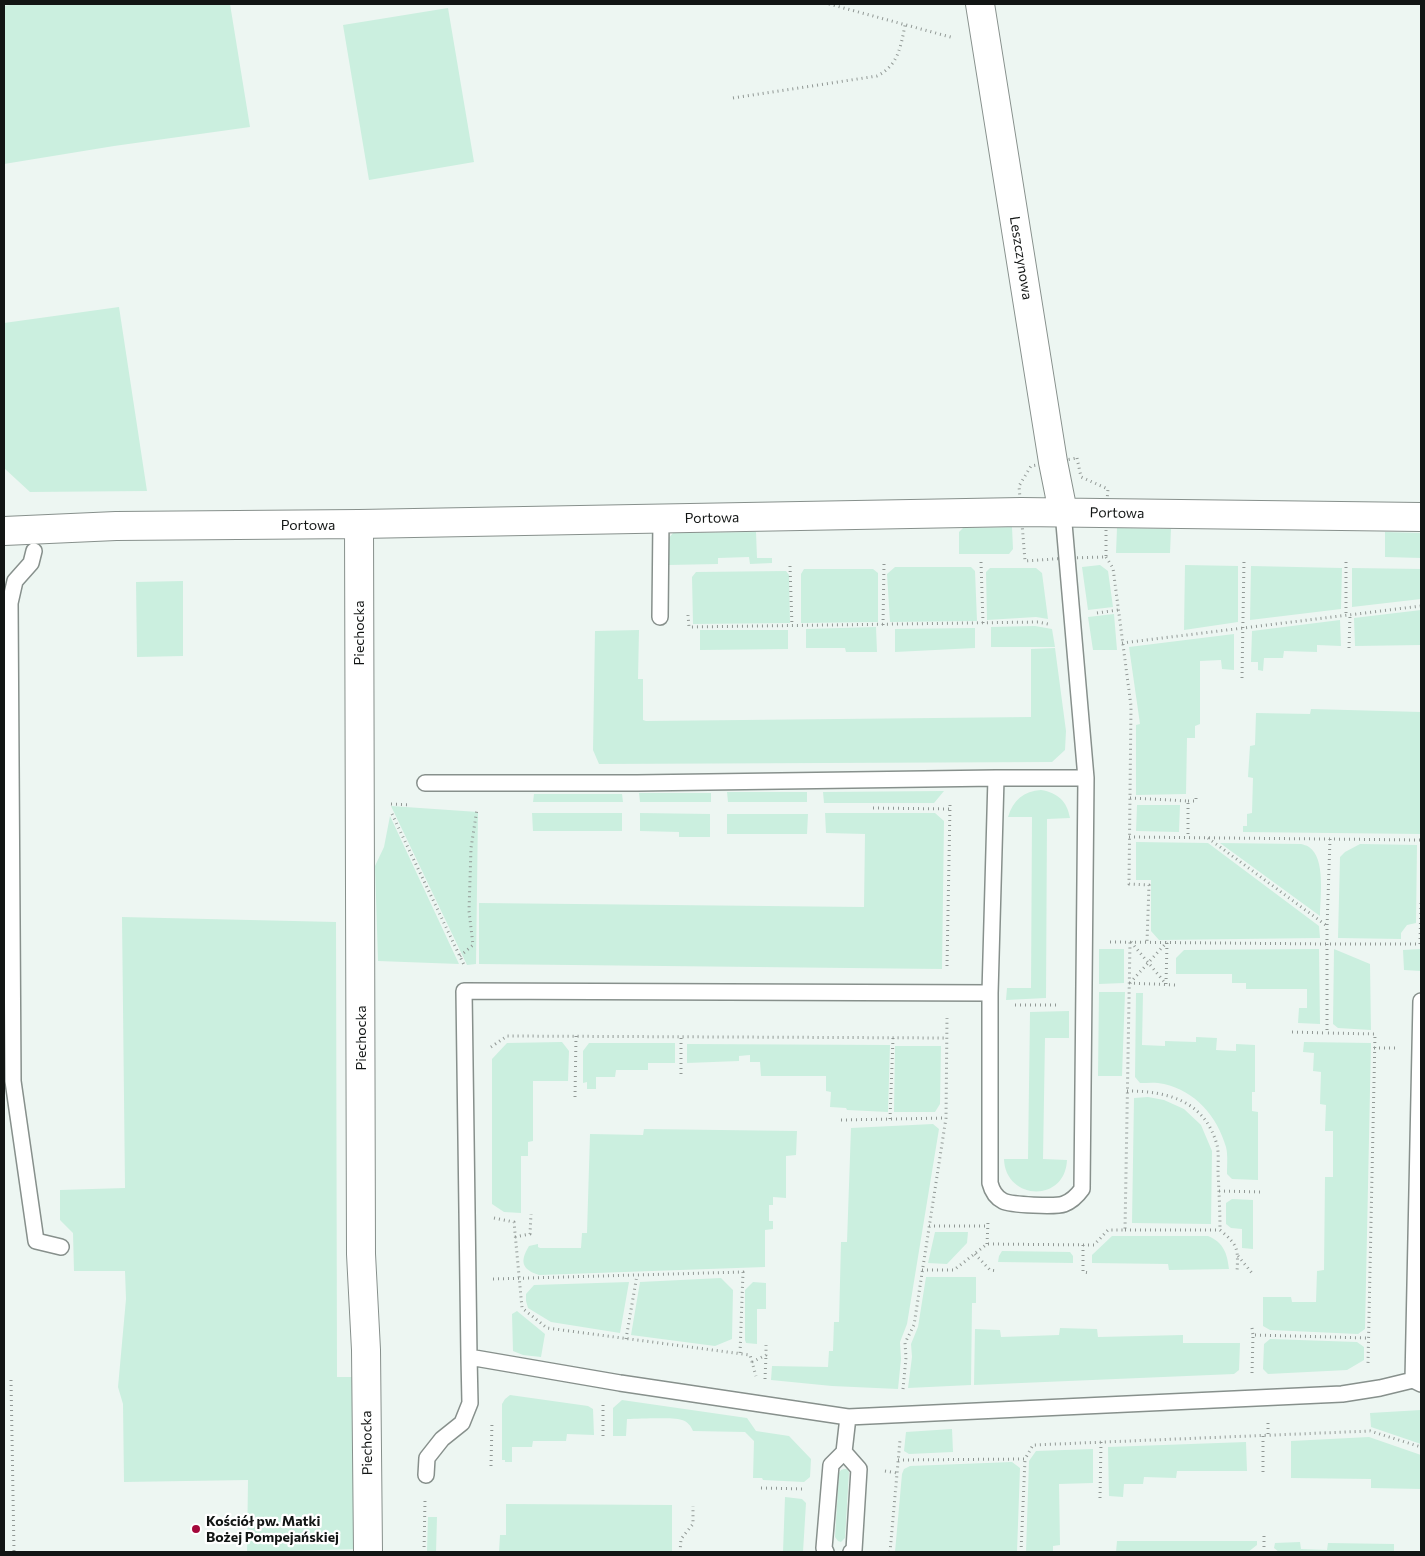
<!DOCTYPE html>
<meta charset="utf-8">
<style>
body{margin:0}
#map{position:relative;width:1425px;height:1556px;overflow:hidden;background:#edf6f2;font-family:Commissioner,sans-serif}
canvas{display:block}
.frame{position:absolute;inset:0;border:5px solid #121514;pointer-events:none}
</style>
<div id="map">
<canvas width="1425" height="1556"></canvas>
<div class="frame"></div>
</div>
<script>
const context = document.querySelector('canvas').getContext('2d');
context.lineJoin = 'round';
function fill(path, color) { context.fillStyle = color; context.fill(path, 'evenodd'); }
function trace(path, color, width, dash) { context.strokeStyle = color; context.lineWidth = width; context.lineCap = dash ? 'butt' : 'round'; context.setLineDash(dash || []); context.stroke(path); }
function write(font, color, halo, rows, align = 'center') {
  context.font = font + ' Commissioner,sans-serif'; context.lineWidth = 4.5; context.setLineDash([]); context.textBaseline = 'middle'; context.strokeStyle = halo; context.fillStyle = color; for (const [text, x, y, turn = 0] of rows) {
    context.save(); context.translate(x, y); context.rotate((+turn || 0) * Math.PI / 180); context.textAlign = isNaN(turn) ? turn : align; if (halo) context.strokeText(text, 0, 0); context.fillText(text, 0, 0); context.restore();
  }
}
const green = new Path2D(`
 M 16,4 L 230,4 L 250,127 L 114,146 L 4,164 L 4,6 Z
 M 448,8 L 474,162 L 369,180 L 343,25 Z
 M 119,307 L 147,491 L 30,492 L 4,468 L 4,323 Z
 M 1012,527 L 1013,549 L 1009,554 L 959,554 L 959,532 L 963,528 Z
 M 1117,528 L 1171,529 L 1170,553 L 1116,553 Z
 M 756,532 L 757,558 L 772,558 L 772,563 L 750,564 L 749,557 L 718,558 L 718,564 L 668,565 L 668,539 L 673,533 Z
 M 1385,532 L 1421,533 L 1421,558 L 1385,557 Z
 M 1100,565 L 1108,571 L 1113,607 L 1088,610 L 1082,567 Z
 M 1185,565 L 1238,566 L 1238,622 L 1184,630 Z
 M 1251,566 L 1342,568 L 1341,609 L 1250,620 Z
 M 895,567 L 971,567 L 975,571 L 977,621 L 890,622 L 887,574 Z
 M 990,568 L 1036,568 L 1042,573 L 1048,619 L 1036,617 L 987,620 L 986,572 Z
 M 1352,568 L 1421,569 L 1421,599 L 1352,607 Z
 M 804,569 L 873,569 L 878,573 L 878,622 L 801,623 L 801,574 Z
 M 786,571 L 789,575 L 790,623 L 693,624 L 692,577 L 696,572 Z
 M 183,581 L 183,656 L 137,657 L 136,582 Z
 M 1421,610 L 1421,645 L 1355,646 L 1354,618 Z
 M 1114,614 L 1117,650 L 1093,650 L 1088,617 Z
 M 1340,620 L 1341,646 L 1317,645 L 1317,652 L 1284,651 L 1283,658 L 1264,658 L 1263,671 L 1258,670 L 1258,662 L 1251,662 L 1252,631 Z
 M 1035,626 L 1052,629 L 1055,647 L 991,647 L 991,627 Z
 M 876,627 L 877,652 L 846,652 L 845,648 L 806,648 L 806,629 Z
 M 975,628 L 975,648 L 895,652 L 895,629 Z
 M 639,630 L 638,679 L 643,679 L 643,720 L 646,721 L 1031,717 L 1031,649 L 1055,648 L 1066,731 L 1065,750 L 1052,762 L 599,764 L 593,750 L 595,631 Z
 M 700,630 L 788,630 L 788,649 L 700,650 Z
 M 1234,634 L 1234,670 L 1222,669 L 1221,660 L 1200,661 L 1200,724 L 1195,726 L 1195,738 L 1187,738 L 1186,794 L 1136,795 L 1136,725 L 1140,724 L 1129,647 Z
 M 1311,709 L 1421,712 L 1421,834 L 1243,832 L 1243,826 L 1247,826 L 1247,814 L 1252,813 L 1253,778 L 1248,777 L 1250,746 L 1255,745 L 1256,713 L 1310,714 Z
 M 1041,790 C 1058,793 1067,801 1070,818 L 1047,819 L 1046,998 L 1006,1000 L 1007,988 L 1031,988 L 1032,817 L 1008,817 C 1013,800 1024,791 1041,790 Z
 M 944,791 L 934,803 L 824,803 L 823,792 Z
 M 727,792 L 807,792 L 807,802 L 728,802 Z
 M 639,793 L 711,793 L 711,802 L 640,802 Z
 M 534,794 L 622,794 L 623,802 L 533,802 Z
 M 1137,805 L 1180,805 L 1179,832 L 1136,831 Z
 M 391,806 L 478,812 L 476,964 L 467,965 Z
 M 532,813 L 622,813 L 622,831 L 533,831 Z
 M 640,813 L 710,814 L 710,837 L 679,837 L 679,832 L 640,831 Z
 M 825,813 L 935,813 L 944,821 L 942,969 L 479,964 L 479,903 L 864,907 L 865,834 L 826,833 Z
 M 727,814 L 808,814 L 807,834 L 727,834 Z
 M 390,816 L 459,964 L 378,961 L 375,866 L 384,847 Z
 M 1136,842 L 1208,843 L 1319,926 L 1320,938 L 1159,940 L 1151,931 L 1151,880 L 1136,880 Z
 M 1220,843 L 1301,844 C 1304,845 1306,845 1309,847 C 1326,858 1320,898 1320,916 Z
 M 1360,844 L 1417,845 L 1416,923 L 1407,925 L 1401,933 L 1401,939 L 1338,938 L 1340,857 L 1345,852 Z
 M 122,917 L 336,922 L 337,1377 L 358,1377 L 360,1549 L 247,1552 L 248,1480 L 124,1482 L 123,1404 L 118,1387 L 126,1299 L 125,1271 L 74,1271 L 73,1233 L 60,1220 L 60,1190 L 125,1188 Z
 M 1099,949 L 1124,949 L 1124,983 L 1099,984 Z
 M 1319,949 L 1320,1024 L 1298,1023 L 1299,1008 L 1307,1008 L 1307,989 L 1246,989 L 1246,983 L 1232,983 L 1232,974 L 1176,974 L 1176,958 L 1184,950 Z
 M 1334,949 L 1370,964 L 1371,1030 L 1338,1028 L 1333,1024 Z
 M 1421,949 L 1421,971 L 1404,970 L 1403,950 Z
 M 1099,992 L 1125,992 L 1122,1076 L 1098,1076 Z
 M 1136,993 L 1143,993 L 1142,1045 L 1165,1046 L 1165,1041 L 1196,1042 L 1196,1037 L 1217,1038 L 1216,1050 L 1236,1051 L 1236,1044 L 1255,1045 L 1255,1092 L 1252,1092 L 1252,1111 L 1258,1112 L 1258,1180 L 1232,1179 L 1227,1174 C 1227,1165 1228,1155 1226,1147 C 1217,1116 1195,1091 1164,1084 C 1156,1082 1148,1083 1140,1083 L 1135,1077 Z
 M 1069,1011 L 1069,1038 L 1045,1038 L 1043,1159 L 1067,1160 C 1065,1204 1005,1200 1004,1159 L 1028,1159 L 1030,1012 Z
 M 562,1042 L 569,1051 L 568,1081 L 533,1081 L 533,1141 L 528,1142 L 528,1156 L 521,1156 L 521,1213 L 504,1212 L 492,1204 L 492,1059 L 507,1043 Z
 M 1304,1042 L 1371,1043 L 1365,1329 L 1358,1334 L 1270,1330 L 1263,1326 L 1263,1297 L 1291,1297 L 1292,1302 L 1316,1302 L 1317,1271 L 1324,1270 L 1325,1177 L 1333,1177 L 1333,1131 L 1325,1131 L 1326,1105 L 1320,1104 L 1321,1072 L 1313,1071 L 1314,1053 L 1303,1052 Z
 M 589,1043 L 675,1043 L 675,1063 L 648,1063 L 648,1070 L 616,1070 L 615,1077 L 596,1077 L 596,1089 L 587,1089 L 587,1082 L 583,1083 L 583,1051 Z
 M 687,1044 L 890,1045 L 888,1112 L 847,1110 L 846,1108 L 830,1107 L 831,1092 L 826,1091 L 826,1076 L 761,1076 L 760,1062 L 750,1062 L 750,1055 L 739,1056 L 739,1061 L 687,1063 Z
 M 895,1046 L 941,1046 L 940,1104 L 935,1112 L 894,1112 Z
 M 1148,1097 L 1164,1100 L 1184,1109 L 1201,1125 L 1212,1151 L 1211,1224 L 1132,1223 L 1134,1098 Z
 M 933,1124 L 939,1129 L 907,1324 L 900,1342 L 901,1359 L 898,1389 L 832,1386 L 771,1380 L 772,1366 L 828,1367 L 829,1351 L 833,1351 L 834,1322 L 839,1322 L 841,1242 L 847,1242 L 851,1128 Z
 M 644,1129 L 797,1131 L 796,1155 L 786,1156 L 786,1198 L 773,1197 L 773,1205 L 769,1205 L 769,1221 L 773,1221 L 773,1229 L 765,1230 L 765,1267 L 539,1275 C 521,1269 520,1261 529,1246 L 538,1244 L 538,1247 L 540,1248 L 581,1248 L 582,1233 L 587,1233 L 590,1134 L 643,1135 Z
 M 1232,1199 L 1253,1200 L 1253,1249 L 1242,1248 L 1242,1229 L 1231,1228 L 1226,1224 L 1226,1203 Z
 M 935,1232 L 968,1232 L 967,1243 L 947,1264 L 928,1263 Z
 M 1112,1236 L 1208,1236 C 1224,1243 1227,1253 1229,1269 L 1169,1270 L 1168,1264 L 1092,1263 L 1092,1255 Z
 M 1002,1251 L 1070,1252 L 1073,1256 L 1073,1263 L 998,1262 L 999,1256 Z
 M 926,1277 L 976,1277 L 976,1303 L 972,1303 L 971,1385 L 908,1388 L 912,1357 L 911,1344 L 918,1327 Z
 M 721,1278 L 733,1290 L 732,1339 L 715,1346 L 631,1335 L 640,1282 Z
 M 629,1282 L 620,1333 L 551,1322 L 528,1308 L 526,1301 L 526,1294 L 534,1285 Z
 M 753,1282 L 766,1283 L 766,1309 L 757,1309 L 757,1344 L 746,1343 L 745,1340 L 745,1290 Z
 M 517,1311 L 545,1334 L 541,1357 L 523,1355 L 513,1351 L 512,1314 Z
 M 1060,1328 L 1097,1329 L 1098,1337 L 1183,1335 L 1183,1343 L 1240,1343 L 1239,1370 L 1234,1374 L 974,1385 L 975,1329 L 1000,1330 L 1001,1337 L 1059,1335 Z
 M 1270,1339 L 1357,1342 L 1364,1347 L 1364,1360 L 1347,1370 L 1268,1374 L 1263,1369 L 1264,1344 Z
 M 510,1395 L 588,1406 L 593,1409 L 594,1435 L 567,1434 L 566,1441 L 533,1441 L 532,1447 L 512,1447 L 512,1462 L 505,1462 L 505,1460 L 502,1460 L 502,1404 L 505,1399 Z
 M 622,1400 L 747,1418 L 756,1431 L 789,1436 L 811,1459 L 810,1477 L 804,1482 L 763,1480 L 762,1478 L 753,1478 L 754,1441 L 745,1432 L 693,1431 C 691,1426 688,1422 682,1420 C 671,1417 640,1419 627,1419 L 626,1436 L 613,1436 L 613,1408 Z
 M 1421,1410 L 1421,1444 L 1371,1427 L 1370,1413 Z
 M 952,1429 L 953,1452 L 909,1454 L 904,1451 L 906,1432 Z
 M 1369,1437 L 1421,1455 L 1421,1489 L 1371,1488 L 1371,1479 L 1291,1478 L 1291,1441 Z
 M 1246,1442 L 1247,1471 L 1177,1471 L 1176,1478 L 1144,1477 L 1143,1484 L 1124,1484 L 1123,1497 L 1109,1496 L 1108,1447 Z
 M 1093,1449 L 1093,1483 L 1059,1484 L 1060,1545 L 1053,1546 L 1053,1552 L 1026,1552 L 1029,1461 L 1036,1451 Z
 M 1012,1462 L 1020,1468 L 1017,1552 L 895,1552 L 902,1474 L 904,1469 L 910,1466 Z
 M 844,1469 L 847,1469 L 849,1472 L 845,1538 L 841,1542 L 838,1541 L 835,1537 L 839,1473 L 841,1470 Z
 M 785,1497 L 802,1499 L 806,1503 L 803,1552 L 783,1552 Z
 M 506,1504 L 672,1505 L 672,1552 L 499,1552 L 500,1535 L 506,1535 Z
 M 428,1517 L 437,1517 L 436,1552 L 427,1552 Z
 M 1117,1541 L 1257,1541 L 1257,1545 L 1248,1552 L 1116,1552 Z
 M 1300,1542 L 1301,1549 L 1327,1550 L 1328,1543 L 1394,1544 L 1394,1552 L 1279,1552 L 1274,1548 L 1275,1543 Z`);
const path = new Path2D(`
 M 829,4 L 954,38
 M 733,98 L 877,76 C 898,66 901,46 905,25
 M 1077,458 L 1081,477 L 1108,489 L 1106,512 L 1106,557 L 1068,558 L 1025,561 L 1019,486 L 1031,466 Z
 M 1106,557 L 1113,568 L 1131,706 L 1129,884 L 1149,885 L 1147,942
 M 981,562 L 983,623
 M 1346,562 L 1346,616
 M 790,566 L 792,626
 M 1097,613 L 1118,610
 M 688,615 L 689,627 L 1038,622 L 1048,624
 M 883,625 L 884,564
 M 1122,643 L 1421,606
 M 1349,648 L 1350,615
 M 1242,678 L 1244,560
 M 1130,798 L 1188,801 L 1188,838
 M 1188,801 L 1196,801 L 1196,794
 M 391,804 L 410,805
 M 873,808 L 949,809
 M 392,814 L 465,967
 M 1129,837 L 1421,840
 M 1208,838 L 1327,926
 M 1330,839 L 1327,927 L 1327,1033 L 1375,1034 L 1368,1364
 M 1110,942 L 1328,944 L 1421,944
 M 1131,942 L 1166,984
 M 1420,944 L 1421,899
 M 460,956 L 473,945 L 469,911 L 471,848 L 477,809
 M 947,966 L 950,805
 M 1129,983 L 1176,985
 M 1130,983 L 1167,942
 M 1166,984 L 1167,943
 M 1015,1005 L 1059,1005
 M 1292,1032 L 1327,1033
 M 491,1047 L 507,1036 L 947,1038
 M 1374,1048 L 1396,1048
 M 681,1074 L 681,1038
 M 1127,1091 C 1168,1091 1205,1101 1217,1145 C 1219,1153 1218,1164 1218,1172 C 1219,1192 1220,1211 1220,1230
 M 575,1097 L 576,1036
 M 890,1119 L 893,1038
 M 841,1120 L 946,1118
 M 1219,1191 L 1261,1192
 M 494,1218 L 514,1222 L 522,1308 L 547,1328 L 750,1355 L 756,1376
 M 929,1226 L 987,1226
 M 1125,1230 L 1220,1230 C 1239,1246 1238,1249 1237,1273
 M 515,1237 L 530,1234 L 531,1214
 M 987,1244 L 988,1222
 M 1083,1245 L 1083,1272 L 1090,1273
 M 975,1254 L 990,1270 L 998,1271
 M 1238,1256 L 1252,1273
 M 922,1270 L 954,1270 L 987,1244 L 1094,1245 L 1108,1230 L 1125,1230 L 1130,942
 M 493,1279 L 743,1272 L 740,1354
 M 1252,1328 L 1253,1335
 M 626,1339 L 637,1275
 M 752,1362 L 766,1355 L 766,1345
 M 1252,1373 L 1253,1335 L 1369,1338
 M 765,1379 L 766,1355
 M 11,1380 L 14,1552
 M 903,1389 L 906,1358 L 905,1343 L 914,1325 L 946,1118 L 947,1018
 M 603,1405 L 603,1438
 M 1268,1423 L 1268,1435
 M 1263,1436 L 1263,1475
 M 898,1460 L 1025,1459 L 1033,1445 L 1370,1431 L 1421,1447
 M 491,1466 L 492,1421
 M 885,1471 L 897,1473
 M 761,1488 L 804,1489
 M 1100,1498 L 1101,1442
 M 424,1552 L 425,1500
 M 680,1552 L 681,1539 L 693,1524 L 693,1506
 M 890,1552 L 900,1440
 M 1021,1552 L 1025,1459
 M 1264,1552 L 1264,1534`);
const service = new Path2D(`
 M 1063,512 L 1086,778
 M 34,551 L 31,563 L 15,581 L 10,603 L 13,1081 L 36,1241 L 61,1247
 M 660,617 L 661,519
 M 996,778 L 1086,778 L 1082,1189 C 1077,1196 1072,1201 1064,1204 C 1056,1207 1011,1205 1003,1201 C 995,1197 992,1191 990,1183 L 990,993 Z
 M 425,783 L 637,783 L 996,778
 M 990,993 L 464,991 L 469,1357 L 620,1383 L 848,1417 L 1342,1394 L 1380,1388 L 1413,1380 L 1421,1384
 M 1413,1380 L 1421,1001
 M 844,1452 L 859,1469 L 854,1550 L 851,1552
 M 426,1475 L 427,1458 L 442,1439 L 462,1423 L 470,1403 L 469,1357
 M 826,1552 L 824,1548 L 831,1465 L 844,1452 L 848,1417`);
const minor = new Path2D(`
 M 980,4 L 1053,462 L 1063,512
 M 359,524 L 361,1254 L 366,1350 L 368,1552
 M 4,531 L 116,526 L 359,524 L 1021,512 L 1421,517`);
const markers = [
 [196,1529,5,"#a4083b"]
];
const streetNames = [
 ["Leszczynowa",1021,258,81],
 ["Portowa",1117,513,1],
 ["Portowa",712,518,-1],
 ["Portowa",308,525],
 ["Piechocka",359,633,-90],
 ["Piechocka",361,1038,-90],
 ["Piechocka",367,1443,-91]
];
const poiNames = [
 ["Kościół pw. Matki",206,1521],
 ["Bożej Pompejańskiej",206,1537]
];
fill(green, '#cbefdf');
trace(service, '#87908c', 18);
trace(minor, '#87908c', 30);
trace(path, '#919895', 3, [1, 4]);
trace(service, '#fff', 15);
trace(minor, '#fff', 28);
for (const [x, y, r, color] of markers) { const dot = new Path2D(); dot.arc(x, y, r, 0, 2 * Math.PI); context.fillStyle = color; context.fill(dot); trace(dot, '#fff', 2); }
write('14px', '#121514', '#fff', streetNames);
write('bold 14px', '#121514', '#fff', poiNames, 'left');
</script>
